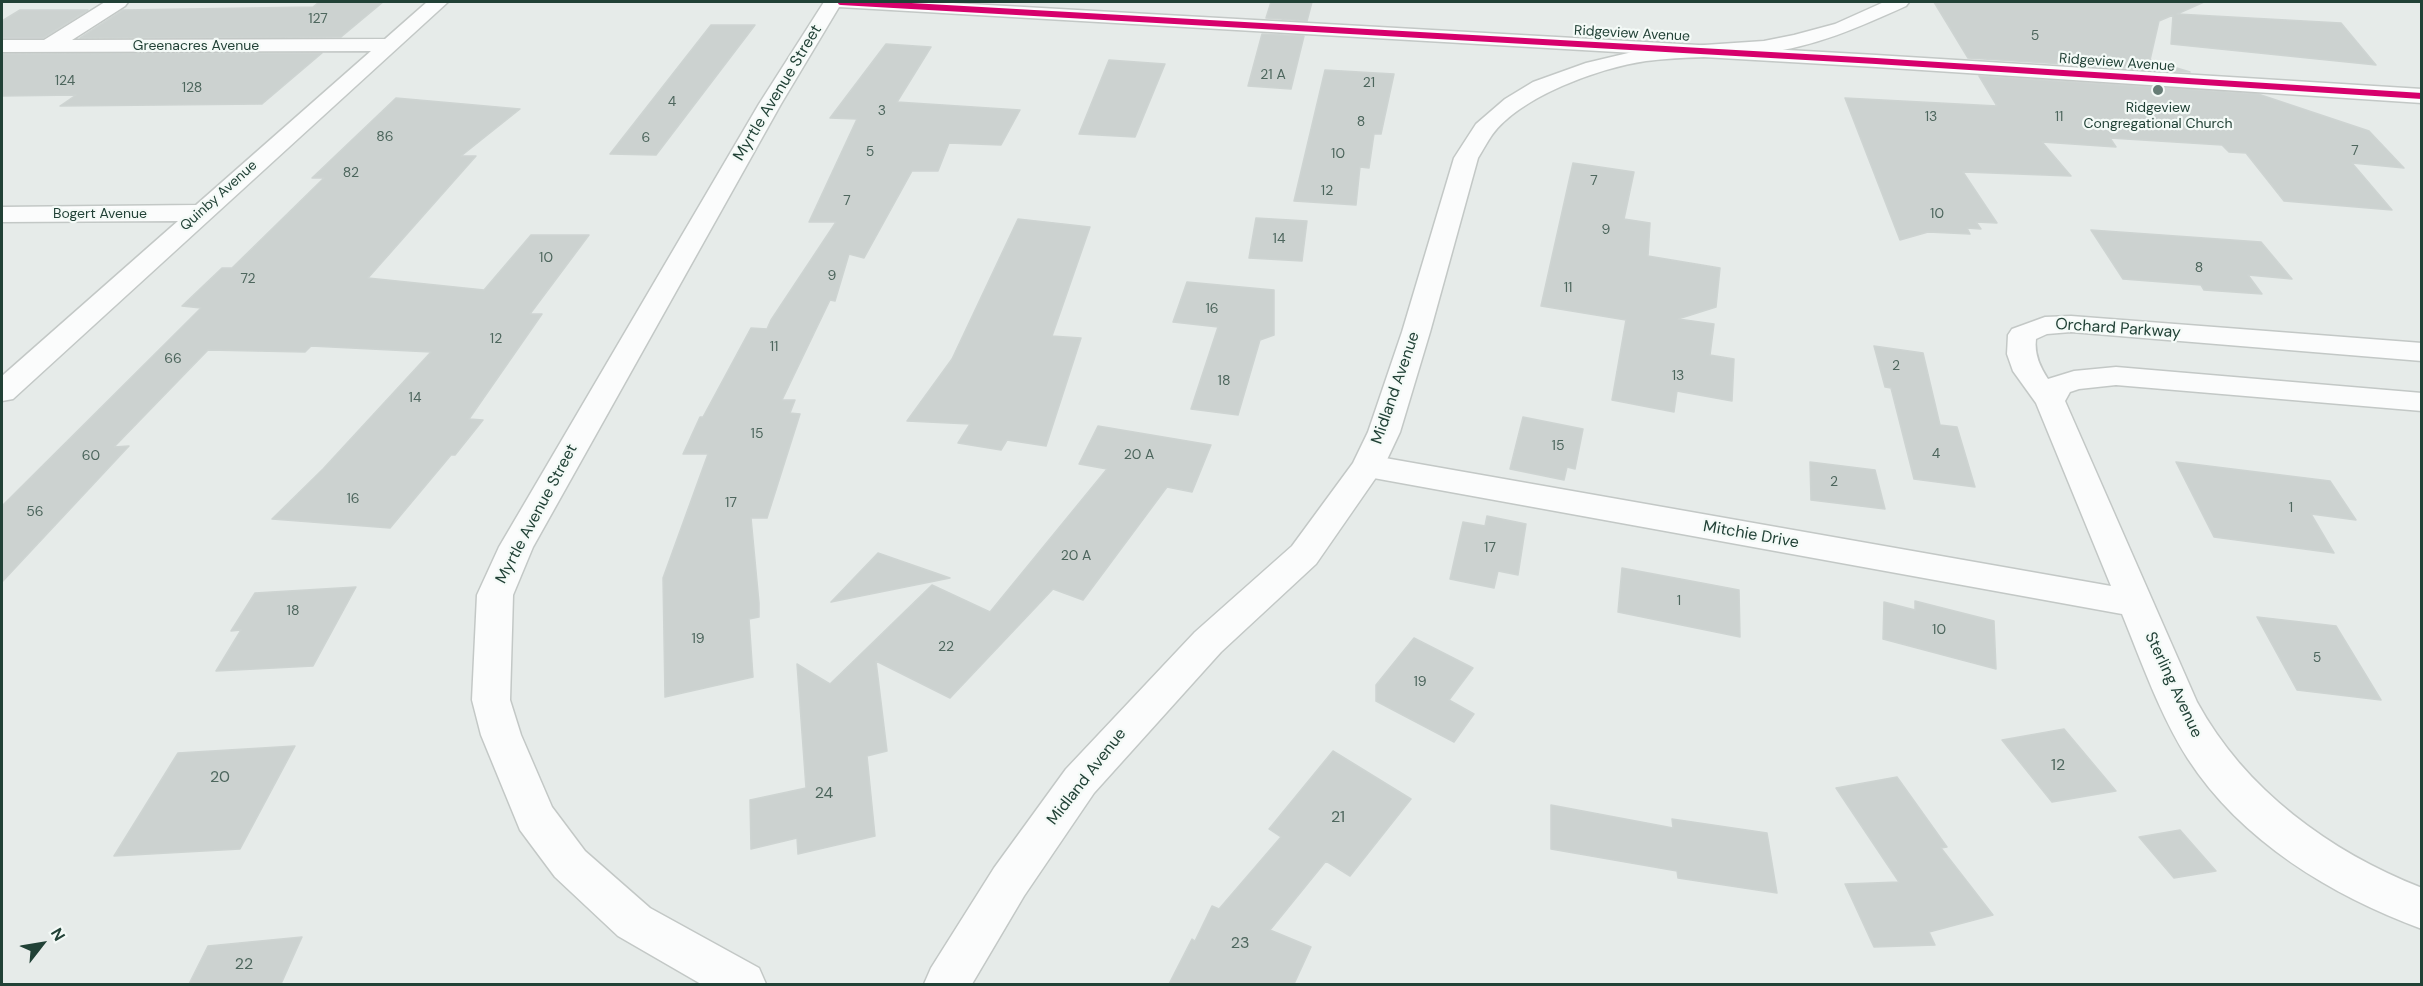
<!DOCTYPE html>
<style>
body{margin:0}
#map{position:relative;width:2423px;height:986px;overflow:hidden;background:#e6ebe9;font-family:"DM Sans",sans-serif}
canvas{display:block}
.frame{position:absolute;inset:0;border:3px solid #214136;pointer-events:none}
.north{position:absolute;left:12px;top:914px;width:60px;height:60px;-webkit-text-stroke:4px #f4faf7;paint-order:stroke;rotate:59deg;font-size:16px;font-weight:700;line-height:24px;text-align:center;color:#214136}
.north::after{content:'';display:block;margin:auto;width:21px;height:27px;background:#214136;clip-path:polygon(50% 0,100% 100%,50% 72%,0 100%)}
</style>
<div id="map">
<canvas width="2423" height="986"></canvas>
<div class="frame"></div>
<div class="north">N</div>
</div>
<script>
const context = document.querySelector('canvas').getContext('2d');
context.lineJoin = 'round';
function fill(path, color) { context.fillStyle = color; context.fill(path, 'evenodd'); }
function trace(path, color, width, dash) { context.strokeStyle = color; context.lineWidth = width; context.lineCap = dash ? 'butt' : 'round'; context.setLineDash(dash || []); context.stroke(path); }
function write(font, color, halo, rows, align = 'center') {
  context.font = font + ' "DM Sans",sans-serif'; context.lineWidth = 4.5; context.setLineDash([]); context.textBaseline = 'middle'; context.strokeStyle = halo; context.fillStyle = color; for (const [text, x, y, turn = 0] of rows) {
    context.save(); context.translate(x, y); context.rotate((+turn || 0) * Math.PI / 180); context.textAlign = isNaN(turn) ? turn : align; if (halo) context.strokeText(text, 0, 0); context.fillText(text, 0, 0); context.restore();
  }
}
const building = new Path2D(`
 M 319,2 L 383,2 L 341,37 L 80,38 L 123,10 L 313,7 Z
 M 1271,2 L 1312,2 L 1307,21 L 1266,18 Z
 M 1934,2 L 2204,2 L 2177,14 L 2341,23 L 2376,65 L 2171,44 L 2173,15 L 2159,21 L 2150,60 L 2190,72 L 1968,58 Z
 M 20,10 L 88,10 L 43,38 L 2,38 L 2,21 Z
 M 711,25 L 755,25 L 656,155 L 610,154 Z
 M 1262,34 L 1304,36 L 1291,89 L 1248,86 Z
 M 886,44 L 931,47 L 897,102 L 1020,110 L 1001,145 L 949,143 L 938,171 L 912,171 L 864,258 L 849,254 L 835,301 L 830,300 L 782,400 L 795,400 L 790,413 L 800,414 L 767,518 L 751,518 L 759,603 L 759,617 L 749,619 L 753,677 L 665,697 L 663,578 L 708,454 L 683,454 L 700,417 L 703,417 L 751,328 L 767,329 L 771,320 L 836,222 L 809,222 L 857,119 L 830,118 Z
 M 322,53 L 262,104 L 60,106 L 76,95 L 2,96 L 2,54 Z
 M 1109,60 L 1165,64 L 1135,137 L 1079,134 Z
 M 1325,70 L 1394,74 L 1381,134 L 1374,134 L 1369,168 L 1360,167 L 1356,205 L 1294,201 Z
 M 1979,76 L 2258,94 L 2369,131 L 2404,168 L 2352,163 L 2392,210 L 2284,201 L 2246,153 L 2229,152 L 2222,145 L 2110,138 L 2116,147 L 2042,142 L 2071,176 L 1963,172 L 1997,223 L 1976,222 L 1981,229 L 1967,228 L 1970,234 L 1928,232 L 1900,240 L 1845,98 L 1997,106 Z
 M 396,98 L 520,109 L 461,156 L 476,156 L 368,278 L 484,290 L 531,235 L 589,235 L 530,314 L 542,314 L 469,419 L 483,420 L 455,455 L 451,455 L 390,528 L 272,519 L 323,469 L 431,352 L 311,346 L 305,352 L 208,350 L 114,447 L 129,446 L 2,582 L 2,506 L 201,308 L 182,306 L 222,268 L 232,268 L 324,178 L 312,178 Z
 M 1573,163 L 1634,172 L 1624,219 L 1650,223 L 1648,256 L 1720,268 L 1716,307 L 1678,319 L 1714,324 L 1710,355 L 1734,359 L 1732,401 L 1677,391 L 1674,412 L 1612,400 L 1626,320 L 1541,306 Z
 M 1256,218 L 1307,221 L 1302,261 L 1249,258 Z
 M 1018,219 L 1090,227 L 1052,336 L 1081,338 L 1046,446 L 1007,440 L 1001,450 L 958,443 L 970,424 L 907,421 L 952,359 Z
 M 2091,230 L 2261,242 L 2292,279 L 2248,275 L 2262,294 L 2204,290 L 2201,285 L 2123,279 Z
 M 1187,282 L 1274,290 L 1274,335 L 1260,340 L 1238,415 L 1191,409 L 1218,327 L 1173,322 Z
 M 1874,346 L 1923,353 L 1940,425 L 1957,427 L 1975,487 L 1914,479 L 1891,388 L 1885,387 Z
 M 1523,417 L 1583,429 L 1575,469 L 1567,467 L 1564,480 L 1510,469 Z
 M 1098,426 L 1211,445 L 1192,492 L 1167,487 L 1083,600 L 1053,589 L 950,698 L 876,661 L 887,751 L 867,756 L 875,836 L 798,854 L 797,838 L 751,849 L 750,800 L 806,788 L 797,664 L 830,684 L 932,585 L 990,612 L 1107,469 L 1079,464 Z
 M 1810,462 L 1875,470 L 1885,509 L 1811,500 Z
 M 2176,462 L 2330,481 L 2356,520 L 2311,514 L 2334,553 L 2214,537 Z
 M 1487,516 L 1526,524 L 1518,575 L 1498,571 L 1494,588 L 1450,579 L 1463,522 L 1485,526 Z
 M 878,553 L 950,578 L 831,602 Z
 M 1622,568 L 1739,590 L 1740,637 L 1618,612 Z
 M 356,587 L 313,666 L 216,671 L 241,630 L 231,631 L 255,593 Z
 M 1915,601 L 1994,621 L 1996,669 L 1883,639 L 1884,602 L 1915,610 Z
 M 2257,617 L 2336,626 L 2381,700 L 2297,690 Z
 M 1414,638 L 1473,668 L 1449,700 L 1474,714 L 1454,742 L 1376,701 L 1376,685 Z
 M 2064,729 L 2116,791 L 2052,802 L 2002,740 Z
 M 295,746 L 240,849 L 114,856 L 178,753 Z
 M 1333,751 L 1411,799 L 1350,876 L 1326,861 L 1270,930 L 1311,947 L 1294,984 L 1169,984 L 1192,939 L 1195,941 L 1212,906 L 1219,909 L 1281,837 L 1269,829 Z
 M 1897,777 L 1947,847 L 1941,848 L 1993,915 L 1929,932 L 1935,945 L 1874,947 L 1845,884 L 1899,882 L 1836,788 Z
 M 1551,805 L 1673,828 L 1672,819 L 1767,833 L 1777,893 L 1678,878 L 1677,871 L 1551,849 Z
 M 2180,830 L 2216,871 L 2174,878 L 2139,837 Z
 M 302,937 L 281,984 L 189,984 L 208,946 Z`);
const minor = new Path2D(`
 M 105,2 L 128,2 L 125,6 L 72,40 L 385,39 L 427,2 L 448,2 L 13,399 L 2,401 L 2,376 L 178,221 L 2,222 L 2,207 L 196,205 L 371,51 L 2,52 L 2,40 L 44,40 Z
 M 824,2 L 935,2 L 1876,55 L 2422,89 L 2422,103 L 1876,67 L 839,7 L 781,104 L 533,547 L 513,595 L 510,700 L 521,735 L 552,807 L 585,851 L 650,908 L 759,968 L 766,984 L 701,984 L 618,936 L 555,877 L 520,830 L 481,735 L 472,700 L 477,595 L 499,547 L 759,104 Z
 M 2071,316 L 2422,343 L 2422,361 L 2071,332 L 2047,334 L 2036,339 C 2034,354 2040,367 2048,379 L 2074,371 L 2116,367 L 2422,393 L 2422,411 L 2116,385 L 2079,389 L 2070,392 L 2065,401 L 2197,702 C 2245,790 2330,852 2422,888 L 2422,929 C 2332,896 2241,841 2188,759 C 2160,715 2142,663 2122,614 L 1368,477 L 1357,473 L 1352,466 L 1357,459 L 1368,455 L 2111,586 L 2036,403 L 2013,371 L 2007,354 L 2008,335 L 2012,329 L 2045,317 Z`);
const tertiary = new Path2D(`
 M 1884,2 L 1909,2 L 1906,6 C 1860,27 1814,47 1764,53 C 1725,58 1685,56 1646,61 C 1599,68 1521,96 1492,135 C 1487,142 1483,150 1478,158 L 1430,332 L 1400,432 L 1384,466 L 1316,564 L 1221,652 L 1094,793 L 1024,896 L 972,984 L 924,984 L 931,968 L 994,868 L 1066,769 L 1195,632 L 1292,546 L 1353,463 L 1368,432 L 1402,332 L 1454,158 L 1476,124 L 1505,99 L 1533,82 L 1586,63 L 1645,49 L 1764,41 L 1794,35 L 1835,24 Z`);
const cycleway = new Path2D(`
 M 841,2 L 1876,61 L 2422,96`);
const markers = [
 [2158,90,6,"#667c75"]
];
const numberNames = [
 ["127",318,19],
 ["5",2035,36],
 ["21 A",1273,75],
 ["124",65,81],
 ["21",1369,83],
 ["128",192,88],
 ["4",672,102],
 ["3",882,111],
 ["13",1931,117],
 ["11",2059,117],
 ["8",1361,122],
 ["86",385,137],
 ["6",646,138],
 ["7",2355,151],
 ["5",870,152],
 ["10",1338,154],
 ["82",351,173],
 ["7",1594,181],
 ["12",1327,191],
 ["7",847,201],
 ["10",1937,214],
 ["9",1606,230],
 ["14",1279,239],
 ["10",546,258],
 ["8",2199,268],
 ["9",832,276],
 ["72",248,279],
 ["11",1568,288],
 ["16",1212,309],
 ["12",496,339],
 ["11",774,347],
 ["66",173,359],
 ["2",1896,366],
 ["13",1678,376],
 ["18",1224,381],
 ["14",415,398],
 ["15",757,434],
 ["15",1558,446],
 ["4",1936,454],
 ["20 A",1139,455],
 ["60",91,456],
 ["2",1834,482],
 ["16",353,499],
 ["17",731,503],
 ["1",2291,508],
 ["56",35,512],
 ["17",1490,548],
 ["20 A",1076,556],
 ["1",1679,601],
 ["18",293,611],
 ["10",1939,630],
 ["19",698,639],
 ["22",946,647],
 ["5",2317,658],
 ["19",1420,682]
];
const farStreetnames = [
 ["Ridgeview Avenue",1632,34,3],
 ["Greenacres Avenue",196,46],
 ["Ridgeview Avenue",2117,63,4],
 ["Quinby Avenue",219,196,-42],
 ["Bogert Avenue",100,214]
];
const farPoinames = [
 ["Ridgeview",2158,108],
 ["Congregational Church",2158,124]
];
const streetNames = [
 ["Myrtle Avenue Street",778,93,-59],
 ["Orchard Parkway",2118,329,4],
 ["Midland Avenue",1396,388,-71],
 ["Myrtle Avenue Street",537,514,-62],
 ["Mitchie Drive",1751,535,10],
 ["Sterling Avenue",2173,685,65],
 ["Midland Avenue",1087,777,-52]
];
const nearNumbernames = [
 ["12",2058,766],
 ["20",220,778],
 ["24",824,794],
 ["21",1338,818],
 ["23",1240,944],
 ["22",244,965]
];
fill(building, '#ccd2d0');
trace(building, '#ced4d2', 1.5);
trace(minor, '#c3c8c6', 3);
trace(tertiary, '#c3c8c6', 3);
fill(minor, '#fbfcfc');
fill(tertiary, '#fbfcfc');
trace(cycleway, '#d6006c', 6);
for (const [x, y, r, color] of markers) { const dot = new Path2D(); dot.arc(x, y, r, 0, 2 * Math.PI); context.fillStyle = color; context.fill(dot); trace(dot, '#f4faf7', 2); }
write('14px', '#4d665d', null, numberNames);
write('14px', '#214136', '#f4faf7', farStreetnames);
write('14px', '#214136', '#f4faf7', farPoinames);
write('16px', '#214136', '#f4faf7', streetNames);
write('16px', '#4d665d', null, nearNumbernames);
</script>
